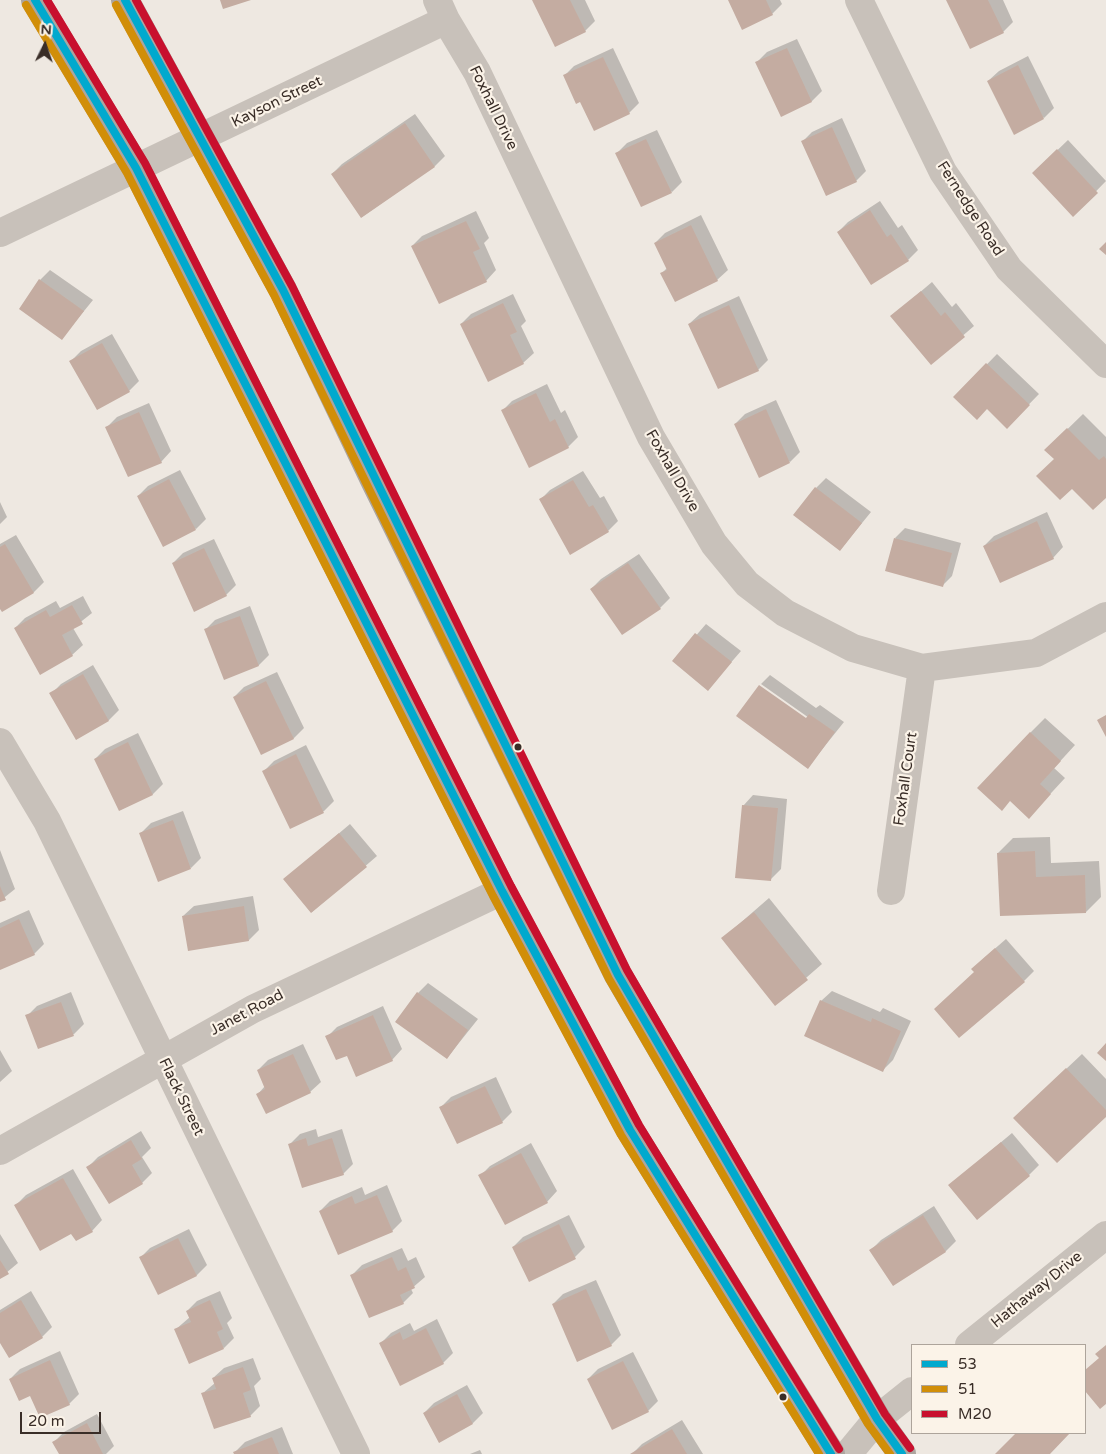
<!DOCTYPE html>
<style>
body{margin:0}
#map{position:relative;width:1106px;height:1454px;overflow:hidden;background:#eee8e1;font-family:"Varela Round",sans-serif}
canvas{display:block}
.legend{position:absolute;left:911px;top:1344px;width:175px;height:90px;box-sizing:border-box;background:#fbf3e8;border:1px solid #ada49b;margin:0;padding:6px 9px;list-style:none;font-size:15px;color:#392d27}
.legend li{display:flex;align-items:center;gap:10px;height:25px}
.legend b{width:25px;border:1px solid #ada49b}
.north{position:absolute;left:20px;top:20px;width:50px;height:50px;-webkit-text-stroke:4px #fbf3e8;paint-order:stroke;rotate:4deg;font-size:14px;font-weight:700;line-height:20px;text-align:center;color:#392d27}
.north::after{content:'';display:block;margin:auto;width:18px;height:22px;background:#392d27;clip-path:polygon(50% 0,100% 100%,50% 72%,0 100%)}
.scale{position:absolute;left:20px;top:1412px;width:81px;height:22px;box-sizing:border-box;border:2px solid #392d27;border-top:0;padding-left:6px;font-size:15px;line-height:18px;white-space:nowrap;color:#392d27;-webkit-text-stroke:4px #fbf3e8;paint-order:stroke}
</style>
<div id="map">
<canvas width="1106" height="1454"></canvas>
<ul class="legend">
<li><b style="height:6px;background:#00a9ce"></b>53</li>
<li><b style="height:6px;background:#d18e08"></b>51</li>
<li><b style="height:6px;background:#c8102e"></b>M20</li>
</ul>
<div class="north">N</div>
<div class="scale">20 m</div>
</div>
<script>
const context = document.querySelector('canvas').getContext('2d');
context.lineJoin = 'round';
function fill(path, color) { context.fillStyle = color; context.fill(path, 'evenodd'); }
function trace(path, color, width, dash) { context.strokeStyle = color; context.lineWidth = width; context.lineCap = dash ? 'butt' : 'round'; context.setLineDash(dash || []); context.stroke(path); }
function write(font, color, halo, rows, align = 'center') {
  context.font = font + ' "Varela Round",sans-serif'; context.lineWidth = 4.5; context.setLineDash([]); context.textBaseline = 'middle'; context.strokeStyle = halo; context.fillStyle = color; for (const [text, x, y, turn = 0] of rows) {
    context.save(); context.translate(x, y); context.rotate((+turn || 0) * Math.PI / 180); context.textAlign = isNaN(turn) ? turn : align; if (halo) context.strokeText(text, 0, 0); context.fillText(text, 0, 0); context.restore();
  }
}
const shadow = new Path2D(`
 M 533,0 L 585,0 L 595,21 L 585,31 Z
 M 729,0 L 780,0 L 782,4 L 772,14 Z
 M 947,0 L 1003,0 L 1013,22 L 1003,32 Z
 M 797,39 L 822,91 L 812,101 L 782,115 L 757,62 L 767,52 Z
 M 613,48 L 639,103 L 629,113 L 564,76 L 574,66 Z
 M 1028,56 L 1054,108 L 1044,118 L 988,81 L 999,71 Z
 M 415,114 L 445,156 L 435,166 L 362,217 L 332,174 L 342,164 Z
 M 842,118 L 866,171 L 856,181 L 827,194 L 802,142 L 812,132 Z
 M 657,130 L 682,182 L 672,192 L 617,153 L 627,143 Z
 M 1068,140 L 1106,181 L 1073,215 L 1044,163 Z
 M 880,201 L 898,228 L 902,225 L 918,250 L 908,260 L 838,232 L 848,222 Z
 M 476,211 L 489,238 L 484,243 L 496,270 L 486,281 L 439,302 L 412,246 L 422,236 Z
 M 701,215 L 728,270 L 717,280 L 662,273 L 667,268 L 655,243 L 665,233 Z
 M 50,270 L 93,300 L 62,338 L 40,280 Z
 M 932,282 L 952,307 L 956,303 L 974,326 L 931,363 L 892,316 Z
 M 513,294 L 526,321 L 521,326 L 534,353 L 523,363 L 461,324 L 471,314 Z
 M 739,296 L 768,360 L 758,370 L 689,324 L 700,314 Z
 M 112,334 L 139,381 L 129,391 L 71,361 L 81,351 Z
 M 997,354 L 1039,394 L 1007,427 L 987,407 L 955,397 Z
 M 547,384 L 561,413 L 565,410 L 578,437 L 568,447 L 502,411 L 512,401 Z
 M 776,400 L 800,452 L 790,462 L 735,424 L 745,414 Z
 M 149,403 L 171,451 L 161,462 L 107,427 L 117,417 Z
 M 1083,414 L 1106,437 L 1106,496 L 1046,450 Z
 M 180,470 L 206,519 L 196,529 L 138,496 L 148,486 Z
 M 583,471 L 600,498 L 604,496 L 618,521 L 608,531 L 540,500 L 550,490 Z
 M 826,478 L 871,512 L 840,550 L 816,488 Z
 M 0,502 L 7,517 L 0,524 Z
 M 1047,512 L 1063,547 L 1053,558 L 984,546 L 994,536 Z
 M 905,528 L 961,543 L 952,576 L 942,586 L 895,538 Z
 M 16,535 L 44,582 L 34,592 L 2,610 L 0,606 L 0,544 Z
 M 214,539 L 236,585 L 226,595 L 173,563 L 183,553 Z
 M 639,554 L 670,598 L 660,608 L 591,589 L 601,579 Z
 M 83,596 L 92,613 L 73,628 L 83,645 L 72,655 L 15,628 L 25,618 L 56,601 L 60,608 Z
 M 250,606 L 269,655 L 259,665 L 225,678 L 205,630 L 215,620 Z
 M 706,624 L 741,651 L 708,689 L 674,661 Z
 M 93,665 L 119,710 L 109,720 L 76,738 L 51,694 L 61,684 Z
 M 277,672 L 304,728 L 294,738 L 261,753 L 234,697 L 244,687 Z
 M 770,675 L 816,708 L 820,705 L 844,722 L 808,767 L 812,720 L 761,684 Z
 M 1045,718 L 1075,745 L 1054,768 L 1065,778 L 1029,817 L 1030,733 Z
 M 138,733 L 163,784 L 153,794 L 120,810 L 95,759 L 105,749 Z
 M 306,745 L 334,801 L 324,811 L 291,827 L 264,771 L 274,761 Z
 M 753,795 L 787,799 L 781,869 L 771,879 L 743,806 Z
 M 183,811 L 201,858 L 191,868 L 141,833 L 151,823 Z
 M 350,824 L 377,856 L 312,912 L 285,879 Z
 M 1050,837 L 1051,863 L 1099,861 L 1101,897 L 1086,912 L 998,853 L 1013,838 Z
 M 0,850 L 15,889 L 0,901 Z
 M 253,896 L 259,930 L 249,940 L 183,916 L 194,906 Z
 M 769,898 L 822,964 L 776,1004 L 723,938 Z
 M 29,910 L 44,944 L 34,954 L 0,969 L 0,923 Z
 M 1006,939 L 1034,971 L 1024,981 L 976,972 L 983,959 Z
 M 428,983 L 478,1019 L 447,1058 L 418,993 Z
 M 832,991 L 880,1012 L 883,1008 L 911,1021 L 893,1060 L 883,1070 L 821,1001 Z
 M 71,992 L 84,1024 L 74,1034 L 39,1048 L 27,1016 L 37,1006 Z
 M 383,1006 L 402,1049 L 392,1060 L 357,1075 L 347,1054 L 327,1037 L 337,1027 Z
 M 303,1044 L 321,1082 L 310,1092 L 258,1094 L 265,1086 L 258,1070 L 268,1060 Z
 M 0,1050 L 12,1071 L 0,1082 Z
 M 1082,1054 L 1106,1079 L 1106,1115 L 1030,1103 Z
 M 496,1077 L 512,1112 L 502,1122 L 441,1107 L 451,1097 Z
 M 316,1129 L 318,1137 L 342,1129 L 353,1164 L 343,1174 L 290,1144 L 300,1134 Z
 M 141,1131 L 151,1148 L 142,1157 L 152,1173 L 142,1183 L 88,1167 L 98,1157 Z
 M 1012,1133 L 1039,1165 L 1029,1175 L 950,1185 Z
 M 531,1143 L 557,1191 L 547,1202 L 480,1176 L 490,1166 Z
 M 73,1169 L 102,1220 L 92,1231 L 16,1205 L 26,1195 Z
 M 387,1185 L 402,1221 L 392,1231 L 320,1211 L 330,1201 L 362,1187 L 365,1195 Z
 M 934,1206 L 956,1241 L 946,1251 L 893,1284 L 871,1250 L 881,1240 Z
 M 569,1215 L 585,1247 L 575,1257 L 513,1247 L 523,1237 Z
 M 189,1229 L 207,1265 L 197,1275 L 158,1293 L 140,1258 L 150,1248 Z
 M 0,1234 L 18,1263 L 0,1278 Z
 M 402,1248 L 408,1261 L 416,1257 L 425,1277 L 411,1289 L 413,1293 L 403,1303 L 352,1275 L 362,1265 Z
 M 596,1280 L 621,1335 L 611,1345 L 553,1304 L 563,1294 Z
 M 31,1291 L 52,1327 L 42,1337 L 10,1357 L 0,1340 L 0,1310 Z
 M 220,1291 L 232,1318 L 227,1323 L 234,1338 L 224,1348 L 175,1330 L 190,1317 L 187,1311 L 197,1301 Z
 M 437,1319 L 453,1353 L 443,1363 L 381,1343 L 391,1333 L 410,1323 L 414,1331 Z
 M 60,1351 L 79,1394 L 69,1404 L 10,1379 L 20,1369 Z
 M 633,1352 L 658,1401 L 648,1411 L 613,1428 L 588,1379 L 598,1369 Z
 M 253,1358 L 261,1379 L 254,1386 L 260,1406 L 250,1416 L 203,1393 L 215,1383 L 213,1378 L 224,1368 Z
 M 467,1385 L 483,1413 L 473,1423 L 439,1441 L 424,1413 L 434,1403 Z
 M 97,1414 L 114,1446 L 106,1454 L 60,1454 L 54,1442 L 64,1432 Z
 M 682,1420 L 703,1454 L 632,1454 L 642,1444 Z
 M 282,1427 L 293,1454 L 236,1454 L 235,1452 L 245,1442 Z
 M 1018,1433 L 1069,1433 L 1048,1454 L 997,1453 Z
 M 480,1450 L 482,1454 L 470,1454 Z`);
const building = new Path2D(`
 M 220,0 L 251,0 L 223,9 Z
 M 532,0 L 570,0 L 586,32 L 555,47 Z
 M 728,0 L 766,0 L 773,15 L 742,30 Z
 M 946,0 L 988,0 L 1004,33 L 970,49 Z
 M 787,48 L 812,102 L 781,117 L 755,62 Z
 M 603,57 L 630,114 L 594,131 L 580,102 L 576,104 L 563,75 Z
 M 1018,65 L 1044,119 L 1014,135 L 987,81 Z
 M 405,123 L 435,167 L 361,218 L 331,174 Z
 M 832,127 L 857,182 L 826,196 L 801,141 Z
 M 646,139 L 672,193 L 641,207 L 615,153 Z
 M 1057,149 L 1098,193 L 1073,217 L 1032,173 Z
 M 870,210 L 887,237 L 891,234 L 909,261 L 871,285 L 837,232 Z
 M 466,221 L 480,249 L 473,252 L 487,282 L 439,304 L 411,246 Z
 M 691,225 L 718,281 L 675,302 L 660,273 L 667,270 L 654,243 Z
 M 1106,242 L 1106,255 L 1099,249 Z
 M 39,279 L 84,311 L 62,340 L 19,309 Z
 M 921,291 L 941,316 L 945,312 L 965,337 L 931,365 L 890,316 Z
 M 503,303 L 517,332 L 510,335 L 524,364 L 488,382 L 460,324 Z
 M 729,305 L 759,371 L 718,389 L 688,324 Z
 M 102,343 L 130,392 L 97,410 L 69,361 Z
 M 986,363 L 1030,405 L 1007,429 L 987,409 L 977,420 L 953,397 Z
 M 536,393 L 550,422 L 555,419 L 569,448 L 529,468 L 501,410 Z
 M 766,409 L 790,463 L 759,478 L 734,424 Z
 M 139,412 L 162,463 L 128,477 L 105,427 Z
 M 1067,428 L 1099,460 L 1104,456 L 1106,459 L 1106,498 L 1093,510 L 1072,489 L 1060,500 L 1036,476 L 1054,459 L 1044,450 Z
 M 169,479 L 196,530 L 163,547 L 137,496 Z
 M 573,480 L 589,507 L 593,505 L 609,532 L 570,555 L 539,499 Z
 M 815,487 L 862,523 L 840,551 L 793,515 Z
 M 1037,521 L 1054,559 L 1000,583 L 983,546 Z
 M 894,538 L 952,553 L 943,587 L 885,571 Z
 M 5,544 L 34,593 L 2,612 L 0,609 L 0,547 Z
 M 204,548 L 227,596 L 194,612 L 172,563 Z
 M 628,563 L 661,609 L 622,635 L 590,589 Z
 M 72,605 L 83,624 L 62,635 L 73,656 L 40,675 L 14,628 L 46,610 L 50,617 Z
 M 240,616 L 259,666 L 224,680 L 204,629 Z
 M 695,633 L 732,662 L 708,691 L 672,661 Z
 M 83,674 L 109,721 L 76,740 L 49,693 Z
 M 266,681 L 294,739 L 261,755 L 233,697 Z
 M 759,685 L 806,718 L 809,714 L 835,732 L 808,769 L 736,716 Z
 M 1106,715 L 1106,737 L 1097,720 Z
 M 1030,732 L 1061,761 L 1040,784 L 1051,794 L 1029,819 L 1010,801 L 1002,811 L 977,788 Z
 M 128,742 L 153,795 L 119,811 L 94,759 Z
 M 296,754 L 324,813 L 290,829 L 262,771 Z
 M 742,805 L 778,808 L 771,881 L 735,878 Z
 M 173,820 L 191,869 L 158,882 L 139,833 Z
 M 339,833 L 367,867 L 311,913 L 283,879 Z
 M 1035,851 L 1036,877 L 1085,875 L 1086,913 L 1000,916 L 997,853 Z
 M 0,886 L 6,900 L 0,902 Z
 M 244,906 L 249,941 L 188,951 L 182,916 Z
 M 754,912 L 808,980 L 775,1006 L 721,938 Z
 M 19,919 L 35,955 L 0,970 L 0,928 Z
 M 995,948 L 1025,982 L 959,1038 L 934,1009 L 974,972 L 971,969 Z
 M 417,992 L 468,1030 L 447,1059 L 395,1022 Z
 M 820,1000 L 871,1022 L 872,1018 L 901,1031 L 883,1072 L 804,1036 Z
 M 61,1002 L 74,1036 L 38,1049 L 25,1015 Z
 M 373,1015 L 393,1061 L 356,1077 L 347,1056 L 336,1060 L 325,1036 Z
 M 1106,1043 L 1106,1061 L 1097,1053 Z
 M 293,1054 L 311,1093 L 266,1114 L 256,1094 L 265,1089 L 257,1070 Z
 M 1066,1068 L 1106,1110 L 1106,1117 L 1057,1163 L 1013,1118 Z
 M 485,1086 L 503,1123 L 457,1144 L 439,1107 Z
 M 306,1138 L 308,1146 L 332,1138 L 344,1175 L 302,1188 L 288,1144 Z
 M 131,1140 L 142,1159 L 132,1165 L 143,1184 L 109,1204 L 86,1167 Z
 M 1001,1142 L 1030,1176 L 977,1220 L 948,1185 Z
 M 521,1153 L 548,1203 L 505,1225 L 478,1175 Z
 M 63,1178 L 93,1232 L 76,1241 L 71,1234 L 40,1251 L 14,1205 Z
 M 377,1195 L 393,1232 L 338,1255 L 319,1211 L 352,1196 L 355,1204 Z
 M 923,1215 L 946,1252 L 893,1286 L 869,1250 Z
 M 559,1224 L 576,1259 L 529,1282 L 512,1247 Z
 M 178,1238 L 197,1276 L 158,1295 L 139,1257 Z
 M 392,1257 L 398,1271 L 406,1267 L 415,1288 L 400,1295 L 404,1304 L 369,1318 L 350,1275 Z
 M 0,1260 L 9,1274 L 0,1279 Z
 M 586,1289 L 612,1346 L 577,1362 L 552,1304 Z
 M 21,1300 L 43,1338 L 9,1358 L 0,1343 L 0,1313 Z
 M 210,1300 L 223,1329 L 217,1332 L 224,1349 L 189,1364 L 174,1329 L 191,1322 L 186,1311 Z
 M 426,1328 L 444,1364 L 400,1386 L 379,1343 L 400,1332 L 403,1340 Z
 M 1106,1345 L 1106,1404 L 1100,1409 L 1085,1391 L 1085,1370 L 1099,1358 L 1095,1354 Z
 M 50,1360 L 70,1405 L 40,1418 L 30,1396 L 19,1401 L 9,1379 Z
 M 623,1361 L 649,1412 L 612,1430 L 587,1379 Z
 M 243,1367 L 251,1390 L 243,1393 L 251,1417 L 214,1429 L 201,1393 L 216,1389 L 212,1378 Z
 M 457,1394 L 473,1424 L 439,1443 L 423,1413 Z
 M 87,1423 L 103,1454 L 59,1454 L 52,1442 Z
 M 672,1429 L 687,1454 L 630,1454 Z
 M 1016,1433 L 1070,1433 L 1050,1454 L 995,1454 Z
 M 272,1437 L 279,1454 L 234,1454 L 233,1452 Z`);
const minor = new Path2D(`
 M 437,0 L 446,20 L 477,72 L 651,437 L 714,544 L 747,584 L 785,613 L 853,648 L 922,668 L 1036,653 L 1106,616
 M 859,0 L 943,172 L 1009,269 L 1106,364
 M 0,233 L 446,20
 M 0,742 L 47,821 L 356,1454
 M 891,891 L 922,668
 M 0,1151 L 253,1009 L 502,891
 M 969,1345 L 1106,1235
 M 848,1454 L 877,1419 L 912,1391`);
const major = new Path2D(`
 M 35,0 L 136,168 L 502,891 L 630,1130 L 831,1454
 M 125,0 L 283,290 L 375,482 L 618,975 L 877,1419 L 902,1454`);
const bus1 = new Path2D(`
 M 35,0 L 136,168 L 502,891 L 630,1130 L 831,1454
 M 125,0 L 283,290 L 618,975 L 877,1419 L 902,1454`);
const bus2 = new Path2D(`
 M 26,5 L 127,173 L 493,896 L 621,1135 L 819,1454
 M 116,5 L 274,295 L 609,979 L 868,1424 L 890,1454`);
const bus3 = new Path2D(`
 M 47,0 L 145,163 L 511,886 L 639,1125 L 839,1449
 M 136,0 L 292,286 L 627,970 L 885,1414 L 910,1448`);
const markers = [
 [518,747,4.5,"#392d27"],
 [783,1397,4.5,"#392d27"]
];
const streetNames = [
 ["Kayson Street",277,102,-26],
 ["Foxhall Drive",493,108,64],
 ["Fernedge Road",970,209,57],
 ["Foxhall Drive",672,471,60],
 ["Foxhall Court",906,779,-82],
 ["Janet Road",247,1013,-28],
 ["Flack Street",181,1097,64],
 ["Hathaway Drive",1037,1290,-39]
];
fill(shadow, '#0003');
fill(building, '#c4aca1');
trace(minor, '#c8c1ba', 28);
trace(major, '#aca59f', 28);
trace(bus1, '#00a9ce', 8);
trace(bus2, '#d18e08', 8);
trace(bus3, '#c8102e', 8);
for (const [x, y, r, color] of markers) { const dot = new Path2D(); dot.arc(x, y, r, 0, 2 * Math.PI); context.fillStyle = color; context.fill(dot); trace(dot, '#fbf3e8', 2); }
write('15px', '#392d27', '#fbf3e8', streetNames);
</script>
